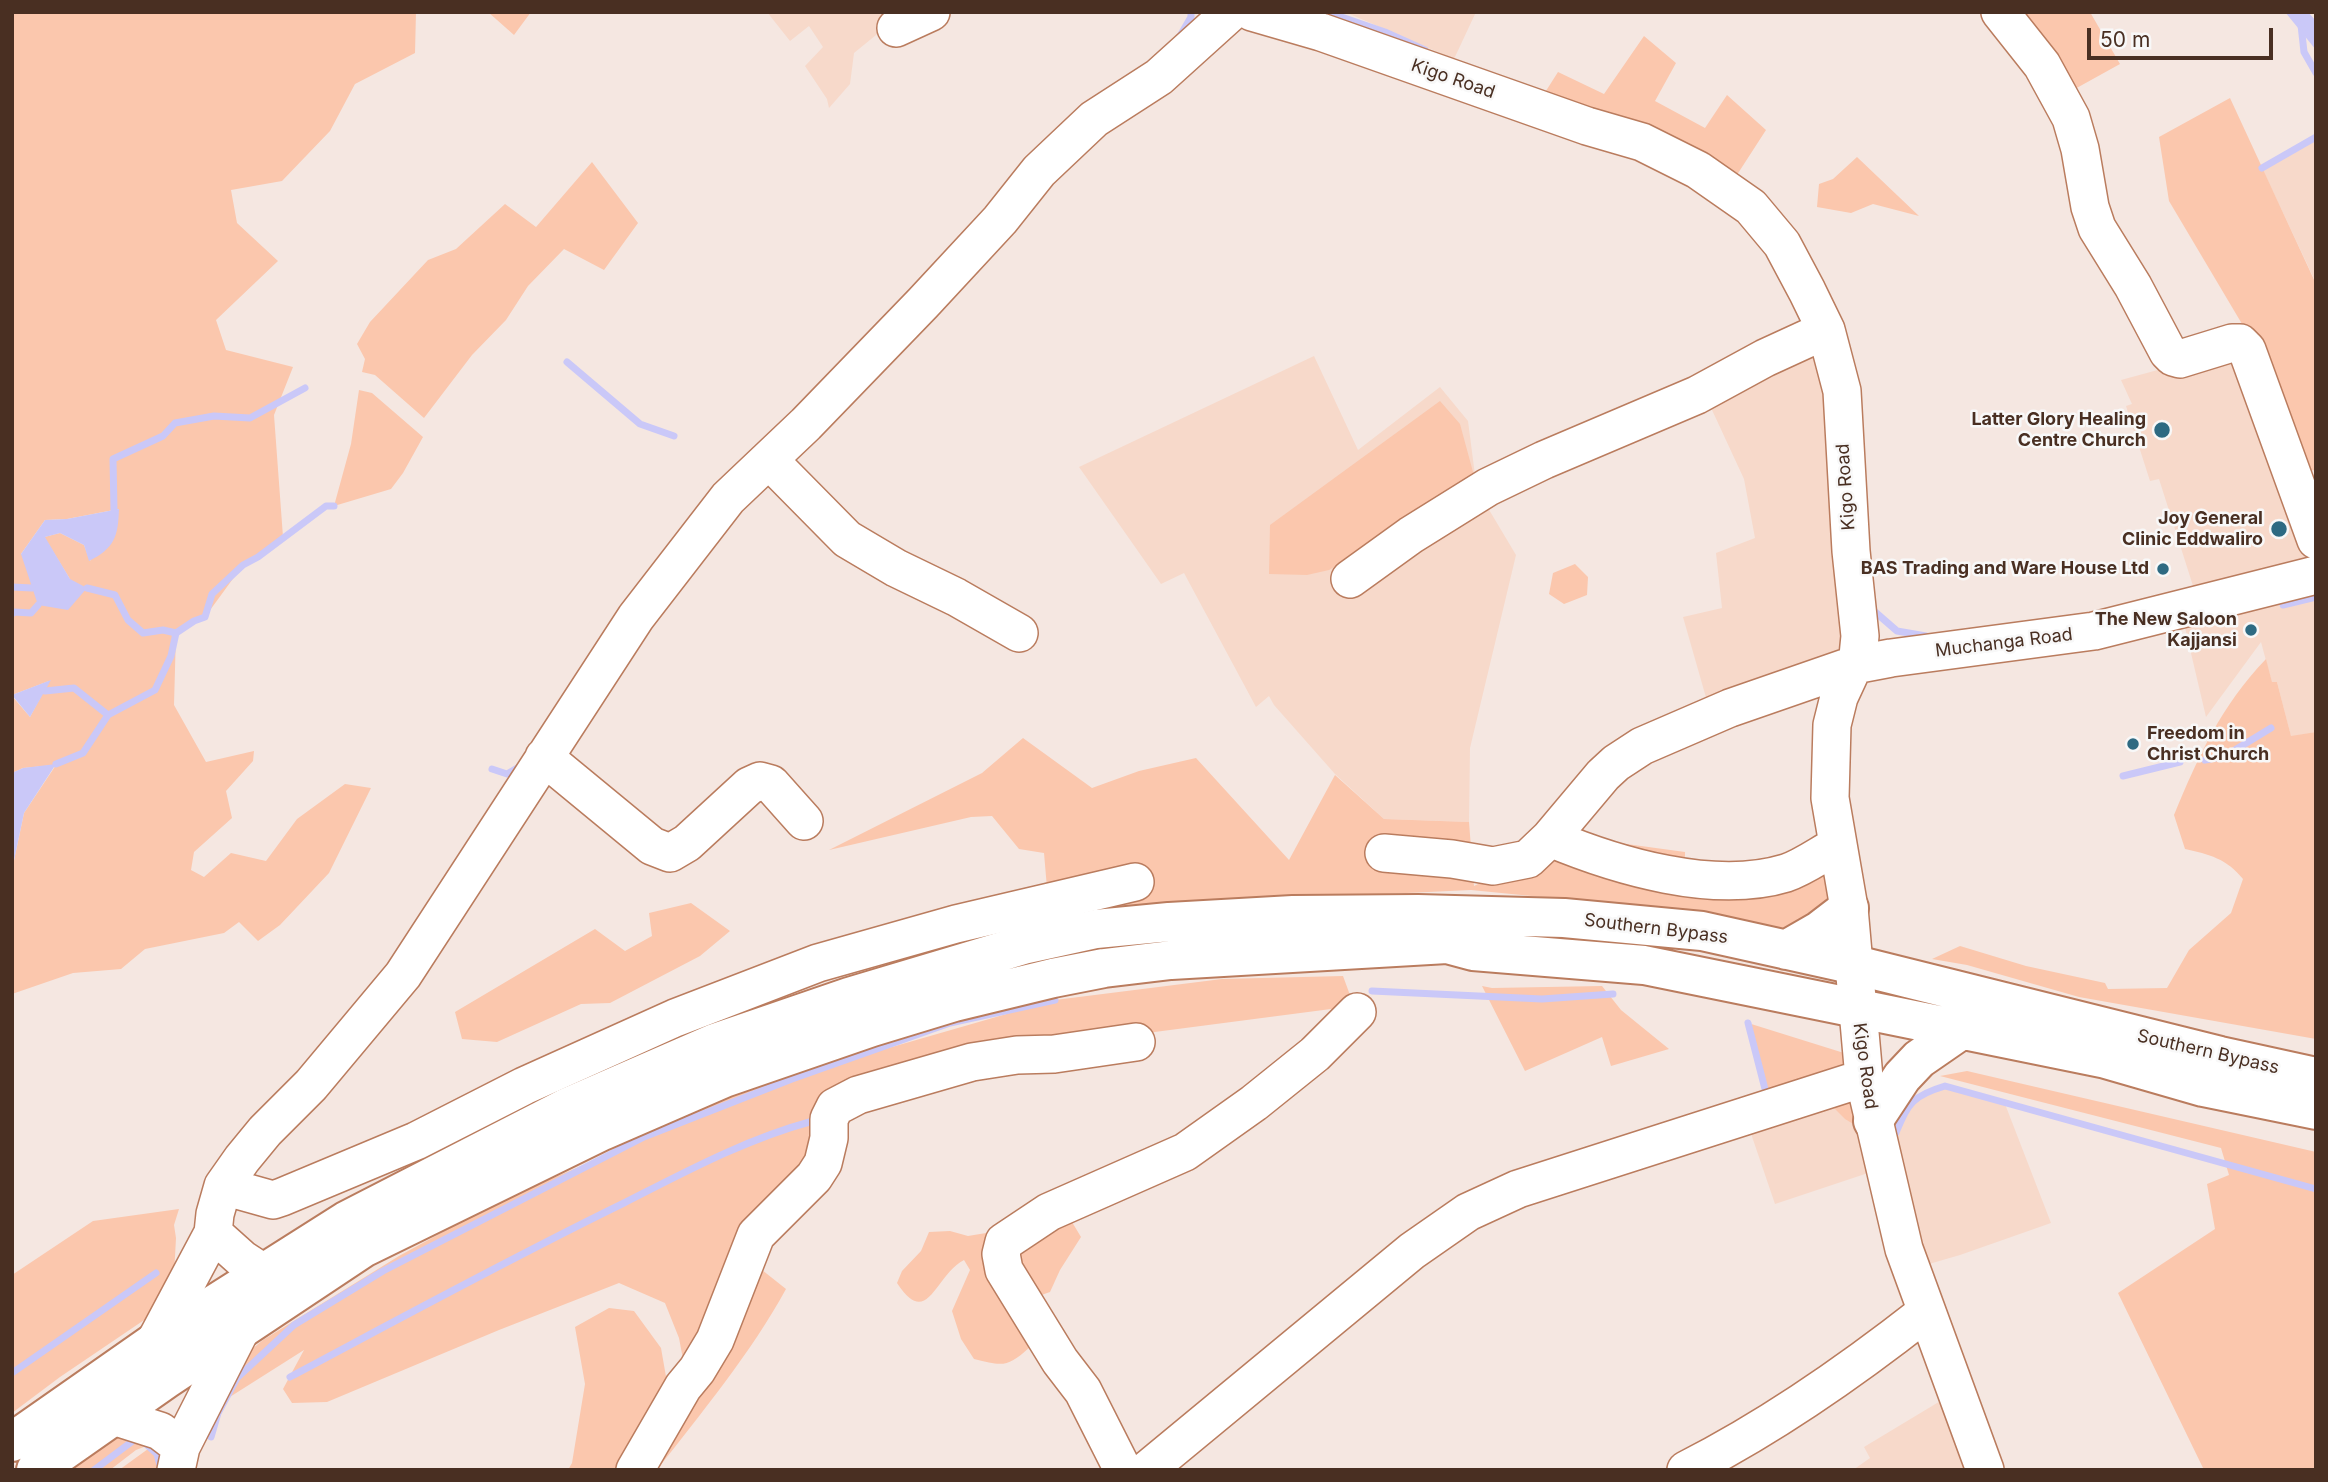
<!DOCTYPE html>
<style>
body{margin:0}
#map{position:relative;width:2328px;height:1482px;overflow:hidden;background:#f5e7e1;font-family:Inter,sans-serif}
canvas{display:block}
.frame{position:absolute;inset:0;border:14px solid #492f22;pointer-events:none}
.scale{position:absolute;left:2087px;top:28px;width:186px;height:32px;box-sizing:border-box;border:4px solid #492f22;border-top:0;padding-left:9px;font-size:21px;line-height:24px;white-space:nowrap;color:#492f22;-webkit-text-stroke:5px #f8f8f8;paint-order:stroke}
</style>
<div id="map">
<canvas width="2328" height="1482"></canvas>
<div class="frame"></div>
<div class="scale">50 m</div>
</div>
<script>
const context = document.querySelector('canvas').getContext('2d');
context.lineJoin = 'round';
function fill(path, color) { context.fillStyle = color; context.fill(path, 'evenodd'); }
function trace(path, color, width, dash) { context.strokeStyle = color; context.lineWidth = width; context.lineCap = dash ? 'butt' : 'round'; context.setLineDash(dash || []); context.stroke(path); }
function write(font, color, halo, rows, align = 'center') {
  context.font = font + ' Inter,sans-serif'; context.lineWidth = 5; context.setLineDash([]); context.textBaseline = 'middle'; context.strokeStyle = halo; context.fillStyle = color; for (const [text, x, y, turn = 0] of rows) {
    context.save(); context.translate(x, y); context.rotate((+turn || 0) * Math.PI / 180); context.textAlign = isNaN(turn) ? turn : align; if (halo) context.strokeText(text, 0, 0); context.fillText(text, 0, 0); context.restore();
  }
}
const built = new Path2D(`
 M 767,12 L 911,12 L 892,22 L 854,53 L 850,84 L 829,108 L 827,99 L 805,66 L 823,47 L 809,26 L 790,41 Z
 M 1345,12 L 1476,12 L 1454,59 Z
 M 2316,134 L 2316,283 L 2262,168 Z
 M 1816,347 L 1825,358 L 1852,645 L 1709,708 L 1683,617 L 1722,608 L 1716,553 L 1755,538 L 1744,479 L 1706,397 Z
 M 2231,350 L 2316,561 L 2194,589 L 2159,479 L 2150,481 L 2126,406 L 2132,404 L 2121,380 Z
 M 1314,356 L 1358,450 L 1440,387 L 1468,421 L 1476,483 L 1485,503 L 1516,555 L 1470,748 L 1469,822 L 1384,819 L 1335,774 L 1274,705 L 1269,696 L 1256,707 L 1184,573 L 1161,584 L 1079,467 Z
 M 2316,591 L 2316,732 L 2291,737 L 2277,682 L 2272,683 L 2261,642 L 2206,717 L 2183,619 Z
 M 1855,1086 L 1877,1170 L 1775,1204 L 1746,1119 Z
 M 1945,1086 L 2005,1104 L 2051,1223 L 1960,1255 L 1922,1266 L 1891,1142 L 1908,1107 L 1922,1093 Z
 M 1947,1397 L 1974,1470 L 1853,1470 L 1870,1458 L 1864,1447 Z`);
const green = new Path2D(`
 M 12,12 L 416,12 L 415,53 L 355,84 L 330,131 L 282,181 L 231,190 L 237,223 L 278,261 L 216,320 L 226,350 L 293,367 L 274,415 L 283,537 L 243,565 L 205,617 L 176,633 L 174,705 L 206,762 L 254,751 L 253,761 L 226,791 L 232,818 L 194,852 L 191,870 L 204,877 L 231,853 L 266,861 L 297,819 L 345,784 L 371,788 L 329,873 L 280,925 L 258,941 L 239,922 L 224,933 L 145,949 L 121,969 L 73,973 L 12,994 L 12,870 L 24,813 L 56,765 L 23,768 L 12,773 L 12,696 L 30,717 L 49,681 L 12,695 ZM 119,509 L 90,561 L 84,545 L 60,533 L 44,537 L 70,579 L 21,554 L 45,520 L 67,519 Z
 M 488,12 L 531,12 L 514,35 Z
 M 2028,12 L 2090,12 L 2120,64 L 2064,95 L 2017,21 Z
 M 1644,36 L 1676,63 L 1655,101 L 1705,128 L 1727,95 L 1766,130 L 1733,181 L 1544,94 L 1558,72 L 1604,94 Z
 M 2230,98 L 2316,284 L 2316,470 L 2297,472 L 2245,329 L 2169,201 L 2159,137 Z
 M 1857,157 L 1919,216 L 1873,204 L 1851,213 L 1817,207 L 1819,184 L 1833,179 Z
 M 592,162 L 638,223 L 604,270 L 564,249 L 528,286 L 506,320 L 472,355 L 424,418 L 375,375 L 362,372 L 365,359 L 357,344 L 370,322 L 428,260 L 456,249 L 505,204 L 536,227 Z
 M 359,390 L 372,393 L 423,437 L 403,473 L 391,489 L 334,506 L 351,444 Z
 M 1440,401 L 1460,424 L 1476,483 L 1329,570 L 1307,575 L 1269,574 L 1270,525 Z
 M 1575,564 L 1588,577 L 1587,595 L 1564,604 L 1549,594 L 1553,573 Z
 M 2266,659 L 2272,682 L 2277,682 L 2291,736 L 2316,732 L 2316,1039 L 2079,997 L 1967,965 L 1932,959 L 1960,946 L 2026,966 L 2105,983 L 2108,989 L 2167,988 L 2189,950 L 2231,913 L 2243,879 C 2227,859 2209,854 2185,849 L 2174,815 C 2199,755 2221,706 2266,659 Z
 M 1023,738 L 1092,788 L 1139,771 L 1196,758 L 1289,860 L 1335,775 L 1384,819 L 1469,822 L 1474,886 L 1542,853 L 1576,816 L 1592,842 L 1619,843 L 1685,852 L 1685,877 L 1827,847 L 1833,912 L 1794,930 L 1653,908 L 1471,890 L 1127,906 L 1050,923 L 1044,853 L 1019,849 L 992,816 L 971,817 L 829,850 L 982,773 Z
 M 691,903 L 730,931 L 700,956 L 610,1003 L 581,1004 L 497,1042 L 462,1039 L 455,1012 L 595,929 L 625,951 L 652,936 L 649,913 Z
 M 1343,976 L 1354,1006 L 1147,1033 L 853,1085 L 815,1159 L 752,1262 L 786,1289 C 751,1353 702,1412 657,1470 L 690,1396 L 679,1338 L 665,1303 L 619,1283 L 499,1330 L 327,1402 L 292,1403 L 283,1389 L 304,1350 L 214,1407 L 230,1367 L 263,1340 L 399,1256 L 503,1199 L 612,1153 L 709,1104 L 793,1071 L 840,1062 L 1055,1000 L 1222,979 Z
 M 1482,986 L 1492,988 L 1602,986 L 1621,1010 L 1669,1049 L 1611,1066 L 1602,1037 L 1525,1071 Z
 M 1748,1023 L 1844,1053 L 1845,1073 L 1766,1093 Z
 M 1967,1071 L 2316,1152 L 2316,1470 L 2204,1470 L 2118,1293 L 2215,1229 L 2207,1184 L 2229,1175 L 2221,1148 L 1940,1076 Z
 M 1851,1088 L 1865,1131 L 1845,1119 L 1823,1097 Z
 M 179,1209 L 174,1225 L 176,1238 L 174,1275 L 156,1312 L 60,1377 L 12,1413 L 12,1275 L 93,1221 Z
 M 1069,1217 L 1081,1237 L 1060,1270 L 1050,1292 L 1030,1299 L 1030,1347 C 1007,1368 1003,1366 974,1359 L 961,1339 L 952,1311 L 970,1270 L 964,1260 C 934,1276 928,1330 897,1283 L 902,1271 L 921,1251 L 929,1232 L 950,1231 L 968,1236 L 986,1233 L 994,1239 Z
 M 609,1308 L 634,1311 L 661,1348 L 668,1388 L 622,1470 L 568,1470 L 572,1463 L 585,1384 L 575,1327 Z
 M 122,1430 L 163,1440 L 184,1470 L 119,1470 L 159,1441 L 136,1450 L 110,1470 L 66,1470 Z`);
const water = new Path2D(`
 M 2285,12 L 2308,12 L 2316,21 L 2316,50 Z
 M 119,509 C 118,536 115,548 89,561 L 84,545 L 60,533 L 45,537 L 70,579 L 87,588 L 68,610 L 38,605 L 21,554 L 45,520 L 67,519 Z
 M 51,680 L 30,717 L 12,695 Z
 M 56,764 L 24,813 L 12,870 L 12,773 L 23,768 Z`);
const stream = new Path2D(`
 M 1327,12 L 1385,32 L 1425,50
 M 2301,25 L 2304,52 L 2316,73
 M 1180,36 L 1191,17 L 1191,12
 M 2262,168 L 2316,137
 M 567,362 L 640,424 L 674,436
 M 114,510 L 113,459 L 163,436 L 175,423 L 214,416 L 250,418 L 305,388
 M 12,587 L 32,588
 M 87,588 L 115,595 L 128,620 L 143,633 L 163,630 L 176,633 L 194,621 L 205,617 L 212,594 L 243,565 L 258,557 L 326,506 L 334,506
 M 2283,605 L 2316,597
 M 1873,606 L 1874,611 L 1897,631 L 1926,636
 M 12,614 L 14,612 L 31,613 L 38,605
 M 45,691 L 74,688 L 108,715
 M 2205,760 L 2225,756 L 2271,728
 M 56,764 L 83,753 L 108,715 L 155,690 L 171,656 L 176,633
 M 492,769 L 507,774 L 519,767
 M 2123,776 L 2180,762
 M 1372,991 L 1542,999 L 1613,994
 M 1748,1023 L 1766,1093
 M 1893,1139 C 1908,1106 1908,1097 1945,1086 L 2316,1189
 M 12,1373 L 156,1273
 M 290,1377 C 401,1318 511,1258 624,1203 C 685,1172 746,1139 813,1121
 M 211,1437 L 218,1413 L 237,1378 L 294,1325 L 383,1271 L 644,1137 L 792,1079 L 950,1023 L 1055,1000
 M 94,1470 L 138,1437 L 157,1454 L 161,1469`);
const minor = new Path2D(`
 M 1252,12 L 1321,32 L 1587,126 L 1642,142 L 1698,170 L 1751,207 L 1782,244 L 1807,291 L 1826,330 L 1842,391 L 1851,551 L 1860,636 L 1858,656 L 1839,697 L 1832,725 L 1830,798 L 1849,908 L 1864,1078 L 1904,1249 L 1985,1470
 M 2000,12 L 2042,65 L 2071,118 L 2080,149 L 2090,207 L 2097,228 L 2133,286 L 2168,352 L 2173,357 L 2180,359 L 2232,343 L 2240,343 L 2247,350 L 2316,540
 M 896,28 L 931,12
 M 769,460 L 847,539 L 896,568 L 956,597 L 1019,633
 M 1350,579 L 1411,535 L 1488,487 L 1544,460 L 1697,395 L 1765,358 L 1826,330
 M 544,757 L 652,846 L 670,853 L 687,843 L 749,786 L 760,781 L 771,784 L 804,821
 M 1550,838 C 1617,866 1714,895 1786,873 C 1804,867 1821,854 1838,845
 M 1384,853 L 1452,859 L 1493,866 L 1528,859 L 1550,838 L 1603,775 L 1616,763 L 1642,746 L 1730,708 L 1854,665 L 1891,658 L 2094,631 L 2316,575
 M 223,1186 L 273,1200 L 282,1197 L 416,1141 L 524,1086 L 675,1018 L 818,963 L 956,924 L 1135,882
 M 213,1233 L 242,1259 L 265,1274
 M 155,1342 L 213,1233 L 215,1214 L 223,1186 L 242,1159 L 265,1131 L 311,1085 L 403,975 L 636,617 L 728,498 L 806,424 L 923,303 L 1000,220 L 1039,171 L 1094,119 L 1159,77 L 1231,12
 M 113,1416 L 160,1431 L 181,1447
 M 176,1470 L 181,1447 L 241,1329
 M 635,1470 L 683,1387 L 697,1370 L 715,1340 L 756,1235 L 814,1177 L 823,1163 L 829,1138 L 829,1119 L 835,1107 L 858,1095 L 972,1062 L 1017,1055 L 1054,1054 L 1136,1042
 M 1123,1470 L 1083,1391 L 1060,1361 L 1004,1270 L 1001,1254 L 1004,1242 L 1049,1212 L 1185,1152 L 1254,1103 L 1315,1054 L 1357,1012
 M 1147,1470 L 1412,1251 L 1468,1212 L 1518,1189 L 1864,1078
 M 1686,1470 C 1771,1427 1851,1371 1926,1312`);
const highway = new Path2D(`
 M 1786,950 L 1819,931 L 1849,908
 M 1873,1121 L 1902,1077 L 1919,1059 L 1961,1030
 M 12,1442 L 155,1342 L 346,1221 L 568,1107 L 715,1043 L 849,997 L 1023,945 L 1096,929 L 1169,922 L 1293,915 L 1418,914 L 1564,918 L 1702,931 L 1855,965 L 2220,1056 L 2316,1077
 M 36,1470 L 166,1379 L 363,1248 L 602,1131 L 724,1078 L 872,1027 L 954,1002 L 1053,978 L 1104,968 L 1171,960 L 1447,944 L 1473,951 L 1644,965 L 2106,1059 L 2203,1087 L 2316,1110`);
const markers = [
 [2162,430,9,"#2e6a82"],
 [2279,529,9,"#2e6a82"],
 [2163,569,7,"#2e6a82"],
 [2251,630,7,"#2e6a82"],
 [2133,744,7,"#2e6a82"]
];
const streetNames = [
 ["Kigo Road",1453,79,19],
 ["Kigo Road",1846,487,-94],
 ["Muchanga Road",2004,643,-7],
 ["Southern Bypass",1656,929,7],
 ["Southern Bypass",2208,1052,13],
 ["Kigo Road",1865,1066,82]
];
const poiNames = [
 ["Latter Glory Healing",2146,420],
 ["Centre Church",2146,441],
 ["Joy General",2263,519],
 ["Clinic Eddwaliro",2263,540],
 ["BAS Trading and Ware House Ltd",2149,569],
 ["The New Saloon",2237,620],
 ["Kajjansi",2237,641],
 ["Freedom in",2147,734,"left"],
 ["Christ Church",2147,755,"left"]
];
fill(built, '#f7d9ca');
fill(green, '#fbc7ad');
fill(water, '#cac8f8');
trace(stream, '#cac8f8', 7);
trace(minor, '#ba7c5e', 40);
trace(highway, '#ba7c5e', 42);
trace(minor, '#fff', 37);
trace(highway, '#fff', 38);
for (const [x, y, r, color] of markers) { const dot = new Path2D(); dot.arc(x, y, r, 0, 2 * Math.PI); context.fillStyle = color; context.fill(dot); trace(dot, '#f8f8f8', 2.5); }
write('18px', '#492f22', '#f8f8f8', streetNames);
write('bold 18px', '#492f22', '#f8f8f8', poiNames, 'right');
</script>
